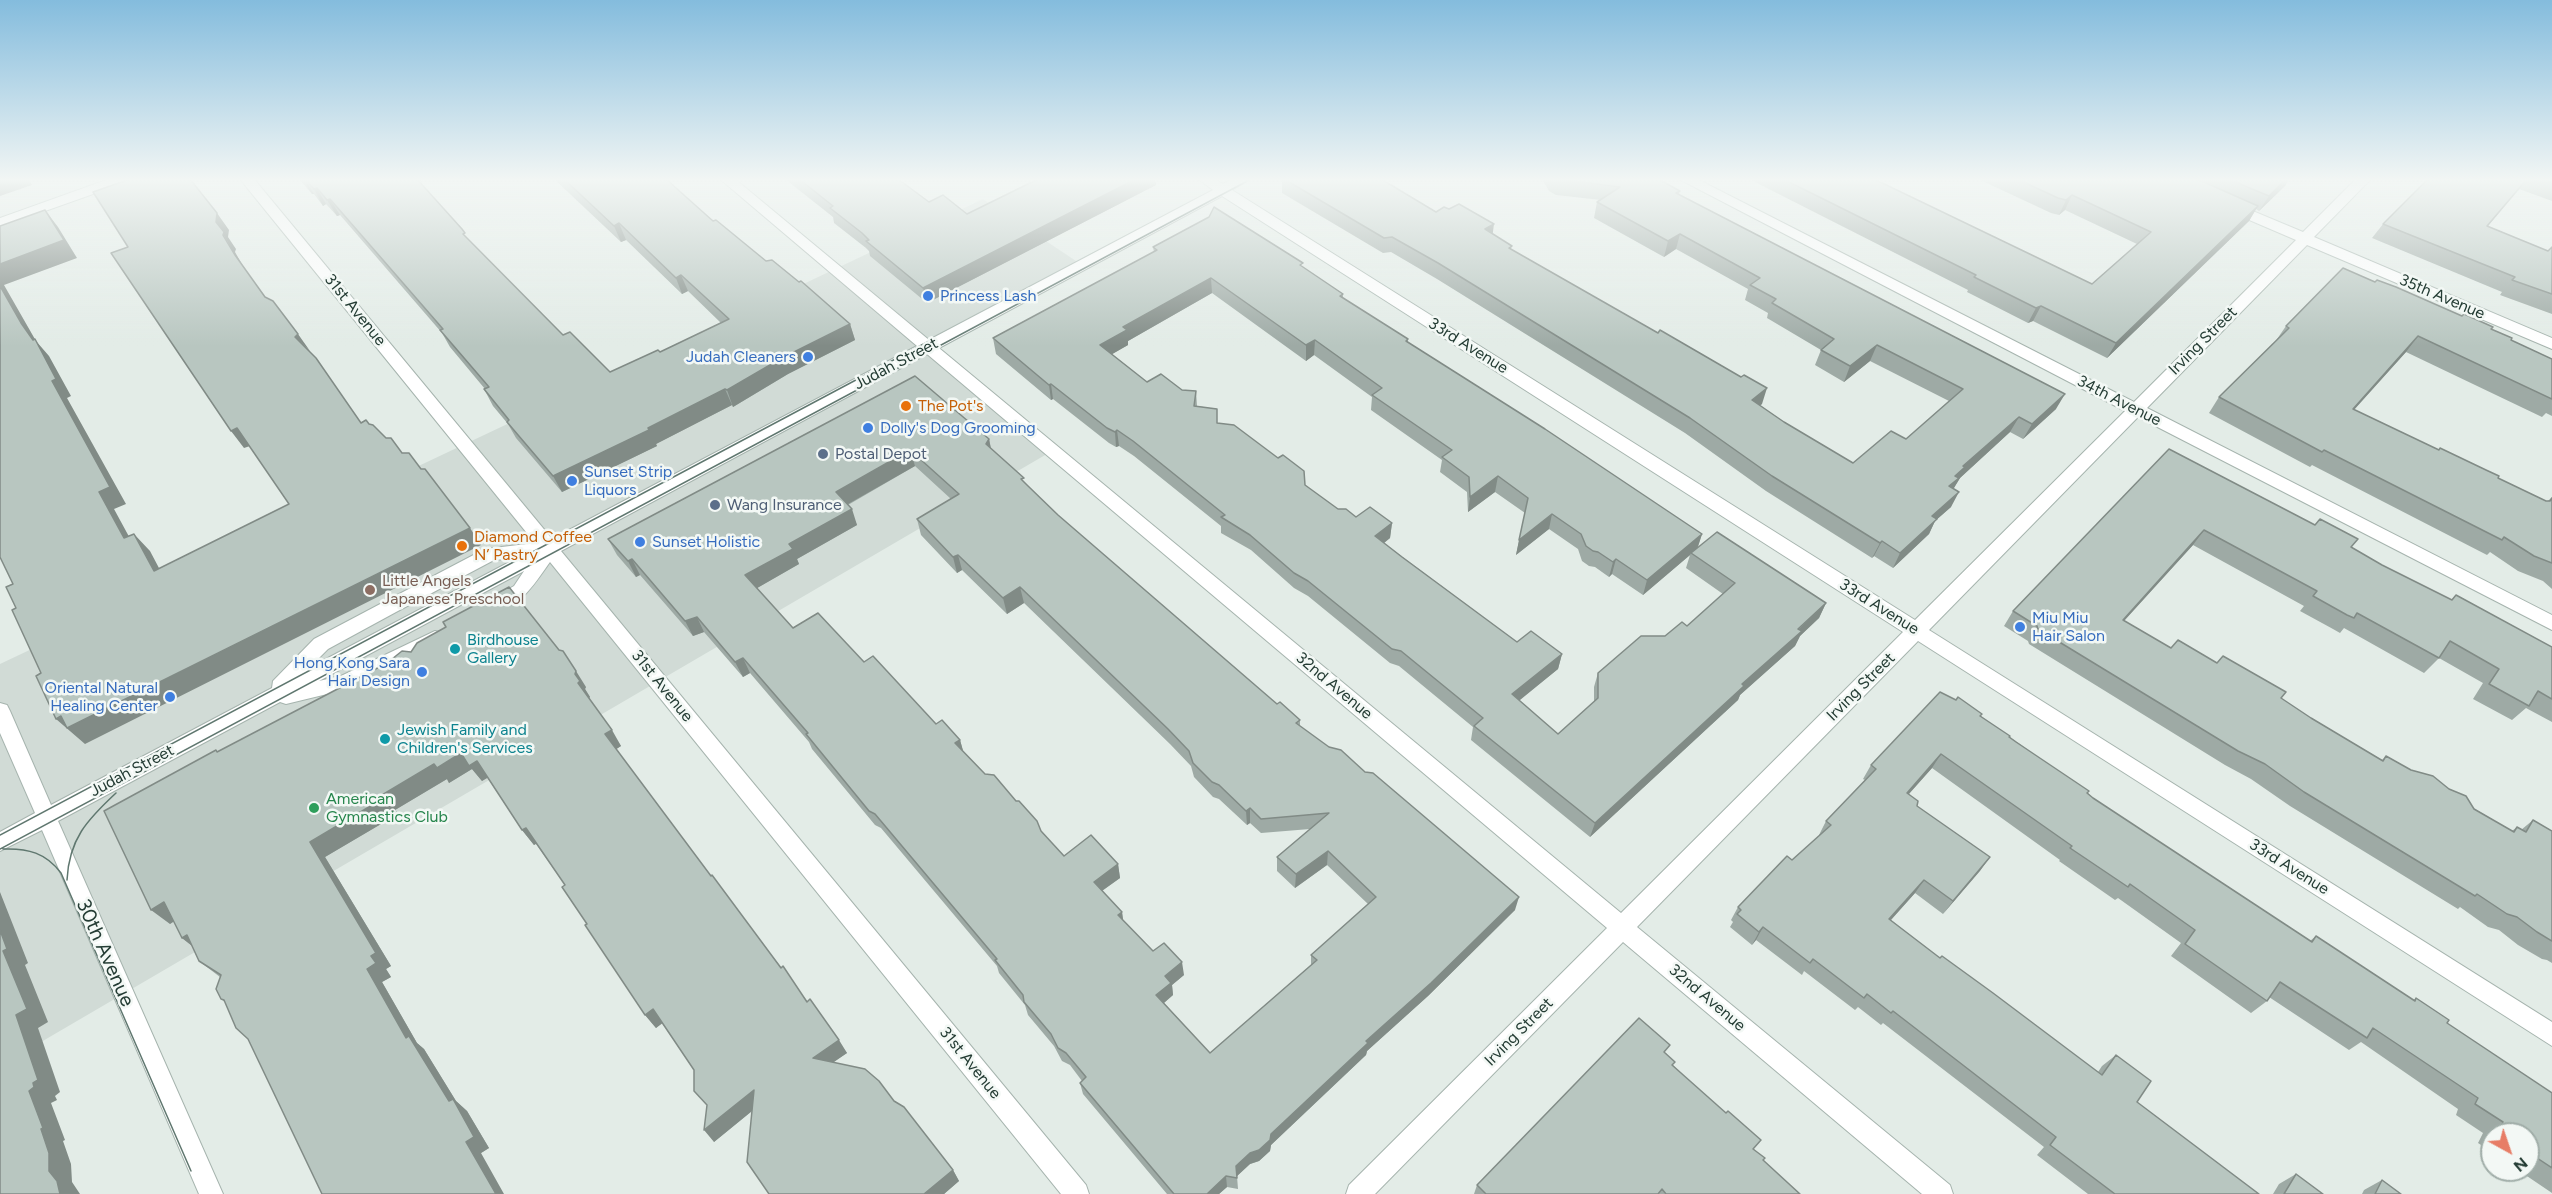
<!DOCTYPE html>
<meta charset="utf-8">
<style>
body{margin:0}
#map{position:relative;width:2552px;height:1194px;overflow:hidden;background:#e3ece7;font-family:Figtree,sans-serif}
canvas{display:block}
.north{position:absolute;left:2480px;top:1122px;width:60px;height:60px;box-sizing:border-box;background:#f3f8f5;border:2px solid #a0ada8;border-radius:50%;rotate:140deg;font-size:16px;font-weight:700;line-height:24px;text-align:center;color:#243c34}
.north::after{content:'';display:block;margin:auto;width:21px;height:27px;background:#e77d66;clip-path:polygon(50% 0,100% 100%,50% 72%,0 100%)}
</style>
<div id="map">
<canvas width="2552" height="1194"></canvas>
<div class="north">N</div>
</div>
<script>
const context = document.querySelector('canvas').getContext('2d');
context.lineJoin = 'round';
function fill(path, color) { context.fillStyle = color; context.fill(path, 'evenodd'); }
function trace(path, color, width, dash) { context.strokeStyle = color; context.lineWidth = width; context.lineCap = dash ? 'butt' : 'round'; context.setLineDash(dash || []); context.stroke(path); }
function write(font, color, halo, rows, align = 'center') {
  context.font = font + ' Figtree,sans-serif'; context.lineWidth = 5; context.setLineDash([]); context.textBaseline = 'middle'; context.strokeStyle = halo; context.fillStyle = color; for (const [text, x, y, turn = 0] of rows) {
    context.save(); context.translate(x, y); context.rotate((+turn || 0) * Math.PI / 180); context.textAlign = isNaN(turn) ? turn : align; if (halo) context.strokeText(text, 0, 0); context.fillText(text, 0, 0); context.restore();
  }
}
const built = new Path2D(`
 M 983,199 L 1082,265 L 928,347 L 1052,451 L 0,1066 L 0,664 Z`);
const minor = new Path2D(`
 M 109,179 L 129,179 L 127,182 L 0,227 L 0,218 Z
 M 240,179 L 254,179 L 552,539 L 917,346 L 720,179 L 735,179 L 929,340 L 1213,190 L 1198,179 L 1215,179 L 1223,184 L 1233,179 L 1250,179 L 1232,190 L 1915,620 L 2125,411 L 1679,179 L 1697,179 L 2134,402 L 2296,240 L 2226,210 L 2224,207 L 2226,204 L 2236,204 L 2303,232 L 2356,179 L 2371,179 L 2314,237 L 2552,338 L 2552,349 L 2307,245 L 2147,408 L 2552,615 L 2552,630 L 2138,417 L 1929,630 L 2552,1022 L 2552,1046 L 1918,641 L 1637,927 L 1950,1185 L 1953,1194 L 1922,1194 L 1623,942 L 1375,1194 L 1346,1194 L 1349,1185 L 1607,928 L 927,354 L 561,551 L 1086,1185 L 1089,1194 L 1061,1194 L 550,562 C 538,579 513,619 488,611 L 485,606 L 488,601 L 514,586 L 524,571 L 319,681 L 341,676 L 435,631 L 442,633 L 444,638 L 442,643 L 352,688 L 286,704 L 280,702 L 58,821 L 223,1194 L 199,1194 L 42,830 L 0,851 L 0,832 L 35,813 L 0,733 L 0,703 L 7,705 L 10,711 L 51,805 L 272,688 L 273,681 L 314,639 L 384,602 L 485,549 L 535,543 ZM 1222,196 L 1903,632 L 1621,913 L 939,348 ZM 517,558 L 309,668 L 328,649 L 396,612 L 494,560 Z`);
const tram = new Path2D(`
 M 0,835 L 933,339
 M 0,849 L 1251,179
 M 3,849 C 28,848 46,853 61,873 L 191,1171
 M 67,880 C 69,839 87,820 116,793`);
const wall = new Path2D(`
 M 299,179 L 425,179 L 419,181 L 468,240 L 563,335 L 610,372 L 660,352 L 721,323 L 688,291 L 682,294 L 626,240 L 621,242 L 554,179 L 666,179 L 713,221 L 850,324 L 855,340 L 788,374 L 733,407 L 732,405 L 656,444 L 657,446 L 562,492 L 516,438 L 508,424 L 493,406 L 484,389 L 485,389 L 450,347 L 442,333 L 340,215 L 337,216 L 326,204 L 323,206 L 314,194 L 312,194 Z
 M 785,179 L 898,179 L 929,202 L 967,214 L 1035,181 L 1035,179 L 1155,179 L 1156,185 L 927,303 L 870,256 L 869,251 L 866,248 L 834,223 L 833,217 Z
 M 1282,179 L 1389,179 L 1384,181 L 1436,212 L 1492,234 L 1512,246 L 1511,249 L 1762,404 L 1760,405 L 1784,422 L 1853,463 L 1906,439 L 1949,401 L 1870,361 L 1844,382 L 1815,365 L 1821,350 L 1767,318 L 1768,313 L 1745,300 L 1748,289 L 1676,249 L 1664,257 L 1594,218 L 1597,202 L 1601,200 L 1556,195 L 1549,191 L 1542,179 L 1658,179 L 1680,191 L 1679,194 L 2056,409 L 2023,439 L 2010,432 L 1960,478 L 1953,489 L 1951,507 L 1935,521 L 1929,534 L 1893,568 L 1874,556 L 1872,558 L 1766,491 L 1685,433 L 1437,279 L 1391,252 L 1383,253 L 1282,193 Z
 M 1749,179 L 1874,179 L 2092,284 L 2137,244 L 2065,210 L 2059,215 L 2051,213 L 1978,179 L 2289,179 L 2285,186 L 2259,211 L 2256,209 L 2249,221 L 2107,358 L 2033,321 L 2028,323 L 1967,292 L 1968,290 Z
 M 2428,179 L 2552,179 L 2552,201 L 2519,189 L 2488,226 L 2548,251 L 2552,247 L 2552,314 L 2500,295 L 2502,292 L 2372,238 L 2383,224 Z
 M 1153,247 L 1303,267 L 1343,294 L 1343,298 L 1408,339 L 1408,342 L 1702,534 L 1698,547 L 1826,603 L 1819,618 L 1800,636 L 1795,646 L 1740,695 L 1738,700 L 1590,837 L 1471,740 L 1473,727 L 1399,666 L 1390,663 L 1308,596 L 1294,588 L 1251,550 L 1221,533 L 1221,526 L 1134,456 L 1119,446 L 1116,447 L 1109,443 L 1053,399 L 1051,400 L 996,354 L 993,338 L 1154,252 ZM 1212,293 L 1306,361 L 1314,355 L 1372,397 L 1371,410 L 1442,460 L 1440,472 L 1467,492 L 1468,512 L 1495,492 L 1525,513 L 1516,555 L 1549,529 L 1578,549 L 1582,561 L 1589,566 L 1595,567 L 1609,577 L 1612,574 L 1643,595 L 1690,555 L 1686,568 L 1723,594 L 1687,626 L 1665,636 L 1598,673 L 1594,687 L 1594,702 L 1558,734 L 1519,700 L 1558,669 L 1562,654 L 1517,642 L 1384,543 L 1390,538 L 1392,523 L 1356,517 L 1338,509 L 1305,485 L 1217,423 L 1217,409 L 1197,406 L 1196,391 L 1182,390 L 1147,382 L 1112,354 L 1128,345 L 1128,341 Z
 M 2375,282 L 2491,329 L 2511,340 L 2552,359 L 2552,416 L 2546,413 L 2542,417 L 2406,352 L 2354,410 L 2546,501 L 2548,501 L 2552,497 L 2552,589 L 2543,581 L 2518,571 L 2490,552 L 2487,555 L 2312,465 L 2310,467 L 2209,413 L 2219,397 L 2275,342 L 2286,326 Z
 M 915,376 L 989,439 L 991,448 L 1025,483 L 1058,515 L 1277,704 L 1300,720 L 1300,726 L 1515,910 L 1428,996 L 1367,1051 L 1366,1055 L 1271,1145 L 1270,1151 L 1259,1161 L 1250,1164 L 1237,1176 L 1238,1189 L 1227,1187 L 1219,1194 L 1167,1194 L 1083,1094 L 1080,1083 L 1082,1081 L 1070,1065 L 1062,1061 L 1054,1046 L 1028,1015 L 1025,1005 L 999,973 L 997,966 L 881,828 L 875,825 L 812,749 L 809,742 L 750,673 L 743,677 L 704,632 L 693,636 L 640,575 L 636,577 L 617,555 L 608,539 ZM 915,466 L 951,499 L 917,519 L 921,535 L 957,573 L 962,570 L 1007,614 L 1024,603 L 1170,744 L 1191,766 L 1194,777 L 1213,797 L 1219,799 L 1247,825 L 1250,823 L 1261,833 L 1310,829 L 1277,857 L 1277,871 L 1295,888 L 1327,865 L 1368,904 L 1311,955 L 1311,965 L 1210,1053 L 1164,1003 L 1173,995 L 1172,985 L 1184,975 L 1153,951 L 1123,921 L 1122,912 L 1102,891 L 1120,878 L 1118,864 L 1064,856 L 963,751 L 960,740 L 936,724 L 864,662 L 793,628 L 757,588 L 799,564 L 797,559 L 857,525 L 848,505 Z
 M 2169,449 L 2382,565 L 2451,600 L 2456,595 L 2552,647 L 2552,722 L 2526,708 L 2512,720 L 2473,699 L 2483,683 L 2439,658 L 2424,673 L 2344,628 L 2340,633 L 2333,629 L 2300,611 L 2304,606 L 2193,545 L 2124,621 L 2171,648 L 2217,663 L 2281,698 L 2311,718 L 2382,760 L 2386,756 L 2512,831 L 2517,827 L 2521,830 L 2533,820 L 2552,831 L 2552,963 L 2547,960 L 2542,959 L 2518,945 L 2499,930 L 2488,927 L 2460,907 L 2458,909 L 2290,806 L 2251,779 L 2225,765 L 2029,644 L 2028,641 L 2004,626 L 2013,611 Z
 M 586,687 L 585,689 L 590,697 L 589,698 L 621,746 L 616,749 L 711,876 L 847,1053 L 833,1062 L 894,1101 L 953,1170 L 959,1181 L 944,1194 L 769,1194 L 752,1111 L 714,1142 L 707,1105 L 694,1070 L 662,1023 L 656,1028 L 645,1015 L 587,924 L 565,885 L 536,844 L 534,845 L 522,830 L 487,777 L 482,781 L 472,769 L 449,783 L 447,779 L 395,810 L 398,814 L 325,857 L 391,966 L 386,969 L 391,977 L 382,982 L 417,1043 L 424,1049 L 456,1101 L 467,1111 L 489,1148 L 481,1153 L 248,1039 L 226,1003 L 221,999 L 220,977 L 199,961 L 192,946 L 182,938 L 174,921 L 170,924 L 216,750 L 218,752 Z
 M 1956,700 L 1981,716 L 2088,793 L 2093,798 L 2310,941 L 2316,936 L 2413,1000 L 2416,998 L 2447,1023 L 2552,1093 L 2552,1193 L 2518,1170 L 2528,1170 L 2528,1134 L 2492,1134 L 2492,1152 L 2478,1143 L 2483,1133 L 2456,1115 L 2458,1109 L 2361,1042 L 2349,1050 L 2269,997 L 2267,1001 L 2251,1013 L 2171,956 L 2181,943 L 2118,898 L 2115,900 L 2059,861 L 2060,860 L 1932,768 L 1909,794 L 1917,806 L 1990,857 L 1943,914 L 1915,893 L 1891,920 L 1940,958 L 2098,1072 L 2102,1066 L 2116,1055 L 2137,1102 L 2259,1194 L 2088,1194 L 2037,1155 L 2044,1147 L 1883,1023 L 1881,1025 L 1858,1007 L 1855,1010 L 1804,971 L 1802,975 L 1756,940 L 1752,945 L 1730,927 L 1733,922 L 1731,920 L 1738,907 L 1792,860 L 1820,835 L 1819,835 L 1826,821 L 1865,780 L 1863,779 L 1871,765 Z
 M 1666,1053 L 1673,1065 L 1754,1149 L 1763,1160 L 1800,1194 L 1474,1194 L 1477,1185 Z
 M 2296,1174 L 2323,1194 L 2273,1194 L 2279,1184 Z
 M 2382,1180 L 2401,1194 L 2362,1194 L 2364,1190 Z`);
const shadedWall = new Path2D(`
 M 0,179 L 28,179 L 32,185 L 0,196 Z
 M 302,179 L 305,179 L 314,194 L 312,194 Z
 M 1136,179 L 1155,179 L 1156,185 L 927,303 L 923,288 Z
 M 2286,179 L 2289,179 L 2285,186 L 2259,211 L 2269,196 Z
 M 317,188 L 326,204 L 323,206 L 314,189 Z
 M 2072,195 L 2065,210 L 2059,215 L 2066,200 Z
 M 330,199 L 340,215 L 337,216 L 327,200 Z
 M 2258,206 L 2249,221 L 2107,358 L 2116,343 Z
 M 45,210 L 58,227 L 77,258 L 4,285 L 36,341 L 49,356 L 71,396 L 67,398 L 126,504 L 114,509 L 139,555 L 124,538 L 99,492 L 33,340 L 21,323 L 0,286 L 0,264 Z
 M 217,213 L 229,230 L 228,237 L 236,249 L 235,252 L 247,273 L 235,255 L 216,222 Z
 M 619,223 L 626,240 L 621,242 L 614,226 Z
 M 1494,224 L 1492,239 L 1485,229 Z
 M 1680,234 L 1676,249 L 1664,257 L 1668,241 Z
 M 681,275 L 688,291 L 682,294 L 676,278 Z
 M 1211,278 L 1212,293 L 1128,341 L 1128,345 L 1102,360 L 1100,345 L 1123,327 Z
 M 2041,306 L 2033,321 L 2028,323 L 2036,308 Z
 M 850,324 L 855,340 L 788,374 L 733,407 L 727,390 L 782,358 Z
 M 298,334 L 310,351 L 295,337 Z
 M 2418,336 L 2406,352 L 2341,424 L 2353,409 Z
 M 1315,340 L 1314,355 L 1306,361 L 1306,345 Z
 M 1877,345 L 1870,361 L 1844,382 L 1850,366 Z
 M 1051,384 L 1053,399 L 1051,400 L 1049,385 Z
 M 1767,388 L 1762,404 L 1747,415 L 1752,400 Z
 M 725,389 L 732,405 L 656,444 L 657,446 L 562,492 L 553,476 Z
 M 2065,394 L 2056,409 L 2023,439 L 2032,424 Z
 M 2019,417 L 2010,432 L 1960,478 L 1951,493 L 1941,502 L 1955,476 L 1963,466 Z
 M 237,428 L 250,446 L 244,448 L 231,431 Z
 M 1117,430 L 1119,446 L 1116,447 L 1115,432 Z
 M 989,439 L 992,455 L 986,444 Z
 M 910,450 L 915,466 L 841,508 L 836,492 Z
 M 1498,476 L 1495,492 L 1468,512 L 1470,497 Z
 M 1959,492 L 1951,507 L 1935,521 L 1929,534 L 1893,568 L 1900,553 L 1932,516 Z
 M 852,509 L 857,525 L 797,559 L 799,564 L 752,591 L 745,575 L 789,544 Z
 M 1552,514 L 1549,529 L 1516,555 L 1519,540 Z
 M 1392,523 L 1390,538 L 1374,551 L 1375,536 Z
 M 470,528 L 481,545 L 85,744 L 56,719 Z
 M 2204,530 L 2193,545 L 2112,634 L 2123,620 Z
 M 134,534 L 150,551 L 169,587 L 154,571 Z
 M 1702,534 L 1697,549 L 1691,553 L 1690,555 L 1643,595 L 1647,580 Z
 M 1882,541 L 1874,556 L 1872,558 L 1880,543 Z
 M 958,555 L 962,570 L 957,573 L 953,557 Z
 M 632,559 L 640,575 L 636,577 L 628,561 Z
 M 1616,559 L 1612,574 L 1609,577 L 1613,562 Z
 M 1020,587 L 1024,603 L 1007,614 L 1003,598 Z
 M 1826,603 L 1819,618 L 1800,636 L 1795,646 L 1740,695 L 1738,700 L 1590,837 L 1595,823 L 1742,684 Z
 M 697,617 L 704,632 L 693,636 L 685,621 Z
 M 1562,654 L 1558,669 L 1509,709 L 1512,694 Z
 M 743,658 L 750,673 L 743,677 L 735,662 Z
 M 576,671 L 586,687 L 585,689 L 590,697 L 588,699 L 578,683 L 575,674 Z
 M 612,730 L 621,746 L 615,750 L 605,734 Z
 M 960,740 L 964,754 L 955,743 Z
 M 461,753 L 477,761 L 489,777 L 482,781 L 472,769 L 449,783 L 447,779 L 395,810 L 398,814 L 325,857 L 391,966 L 386,969 L 391,977 L 382,982 L 417,1043 L 424,1049 L 456,1101 L 467,1111 L 489,1148 L 481,1153 L 504,1194 L 496,1194 L 466,1142 L 449,1101 L 406,1038 L 367,969 L 371,956 L 310,842 L 382,795 L 434,764 Z
 M 1941,754 L 1932,768 L 1898,806 L 1907,793 Z
 M 1250,808 L 1250,823 L 1247,825 L 1246,811 Z
 M 526,828 L 537,843 L 534,845 L 522,830 Z
 M 1328,851 L 1327,865 L 1295,888 L 1296,874 Z
 M 1990,857 L 1980,871 L 1943,914 L 1953,901 Z
 M 1118,864 L 1120,878 L 1096,895 L 1094,882 Z
 M 1924,880 L 1915,893 L 1880,932 L 1889,919 Z
 M 0,892 L 28,963 L 25,965 L 48,1022 L 38,1028 L 60,1092 L 55,1096 L 57,1100 L 51,1103 L 65,1140 L 63,1141 L 71,1164 L 72,1182 L 80,1194 L 60,1194 L 49,1171 L 29,1091 L 16,1015 L 3,951 L 0,930 Z
 M 1519,897 L 1515,910 L 1428,996 L 1367,1051 L 1366,1055 L 1271,1145 L 1270,1151 L 1259,1161 L 1250,1164 L 1236,1177 L 1236,1166 L 1366,1041 Z
 M 164,902 L 182,916 L 170,924 L 151,910 Z
 M 1122,912 L 1124,926 L 1118,915 Z
 M 1763,927 L 1756,940 L 1752,945 L 1759,932 Z
 M 187,935 L 200,952 L 182,938 Z
 M 1182,962 L 1184,975 L 1172,985 L 1173,995 L 1158,1008 L 1156,995 L 1165,976 Z
 M 653,1009 L 664,1022 L 656,1028 L 645,1015 Z
 M 839,1040 L 847,1053 L 821,1071 L 813,1058 Z
 M 754,1090 L 763,1102 L 714,1142 L 704,1130 Z
 M 953,1170 L 959,1181 L 944,1194 L 924,1194 Z
 M 1226,1176 L 1227,1187 L 1219,1194 L 1207,1194 Z`);
const building = new Path2D(`
 M 130,179 L 190,179 L 217,213 L 216,222 L 224,232 L 223,235 L 235,255 L 265,297 L 273,301 L 298,334 L 295,337 L 316,358 L 361,423 L 366,420 L 369,424 L 373,425 L 386,438 L 391,438 L 402,453 L 409,453 L 421,469 L 425,469 L 470,528 L 67,728 L 61,716 L 56,719 L 36,676 L 41,673 L 12,610 L 16,608 L 6,587 L 13,584 L 0,557 L 0,286 L 21,323 L 33,340 L 35,339 L 56,379 L 52,381 L 110,487 L 99,492 L 124,538 L 134,534 L 154,571 L 289,504 L 237,428 L 231,431 L 111,253 L 128,247 L 93,192 Z
 M 305,179 L 417,179 L 462,229 L 465,233 L 463,234 L 563,335 L 570,332 L 610,372 L 658,350 L 660,352 L 729,319 L 681,275 L 676,278 L 619,223 L 614,226 L 564,179 L 666,179 L 713,221 L 716,220 L 766,261 L 772,260 L 799,282 L 801,281 L 850,324 L 782,358 L 727,390 L 725,389 L 648,428 L 649,430 L 553,476 L 507,422 L 509,420 L 484,389 L 489,387 L 440,330 L 443,329 L 330,199 L 327,200 L 317,188 L 314,189 Z
 M 799,179 L 898,179 L 929,202 L 943,195 L 967,214 L 1038,179 L 1136,179 L 923,288 L 866,241 L 869,240 L 862,233 L 830,208 L 833,206 Z
 M 1284,179 L 1381,179 L 1436,212 L 1444,207 L 1449,209 L 1459,204 L 1494,224 L 1485,229 L 1512,246 L 1509,248 L 1658,333 L 1660,330 L 1741,377 L 1744,375 L 1767,388 L 1752,400 L 1784,422 L 1853,463 L 1891,431 L 1906,439 L 1963,389 L 1877,345 L 1850,366 L 1821,350 L 1834,339 L 1772,303 L 1776,299 L 1750,285 L 1760,278 L 1680,234 L 1668,241 L 1597,202 L 1620,187 L 1557,179 L 1658,179 L 1680,191 L 1676,193 L 2065,394 L 2032,424 L 2019,417 L 1963,466 L 1965,467 L 1955,476 L 1959,478 L 1949,486 L 1959,492 L 1932,516 L 1937,519 L 1900,553 L 1882,541 L 1880,543 L 1772,476 L 1690,418 L 1438,263 L 1392,237 L 1384,238 Z
 M 1783,179 L 1874,179 L 2092,284 L 2151,232 L 2072,195 L 2066,200 L 2058,198 L 2017,179 L 2197,179 L 2258,206 L 2116,343 L 2041,306 L 2036,308 L 1974,277 L 1976,275 Z
 M 2228,179 L 2286,179 L 2269,196 Z
 M 2428,179 L 2527,179 L 2487,226 L 2548,251 L 2552,247 L 2552,294 L 2512,280 L 2515,277 L 2383,224 Z
 M 1214,207 L 1303,263 L 1300,265 L 1343,294 L 1340,296 L 1408,339 L 1406,341 L 1545,429 L 1702,534 L 1647,580 L 1616,559 L 1613,562 L 1598,552 L 1593,551 L 1586,546 L 1581,534 L 1552,514 L 1519,540 L 1528,498 L 1498,476 L 1470,497 L 1469,477 L 1442,457 L 1452,450 L 1372,395 L 1382,388 L 1315,340 L 1306,345 L 1211,278 L 1123,327 L 1127,330 L 1100,345 L 1147,382 L 1161,374 L 1182,390 L 1196,391 L 1194,406 L 1217,409 L 1217,423 L 1234,425 L 1278,458 L 1283,455 L 1304,471 L 1305,485 L 1338,509 L 1346,509 L 1356,517 L 1370,507 L 1392,523 L 1375,536 L 1402,557 L 1517,642 L 1531,631 L 1562,654 L 1512,694 L 1558,734 L 1598,698 L 1598,673 L 1641,636 L 1665,636 L 1682,622 L 1687,626 L 1735,583 L 1691,553 L 1717,532 L 1826,603 L 1798,629 L 1802,631 L 1742,684 L 1744,686 L 1595,823 L 1474,726 L 1483,718 L 1401,651 L 1392,649 L 1308,581 L 1294,573 L 1250,535 L 1221,517 L 1225,515 L 1133,441 L 1117,430 L 1115,432 L 1107,428 L 1051,384 L 1049,385 L 993,338 L 1157,250 L 1153,247 L 1209,217 Z
 M 45,210 L 64,240 L 0,264 L 0,226 Z
 M 2343,268 L 2375,282 L 2377,280 L 2396,287 L 2462,316 L 2464,314 L 2493,327 L 2491,329 L 2512,338 L 2511,340 L 2552,359 L 2552,399 L 2418,336 L 2353,409 L 2439,450 L 2440,448 L 2486,470 L 2499,476 L 2498,478 L 2546,501 L 2550,501 L 2552,498 L 2552,563 L 2534,556 L 2504,537 L 2502,540 L 2324,450 L 2322,452 L 2219,397 L 2289,328 L 2286,326 Z
 M 915,376 L 989,439 L 986,444 L 1024,478 L 1021,479 L 1027,485 L 1058,515 L 1277,704 L 1280,702 L 1300,720 L 1296,723 L 1329,747 L 1341,750 L 1365,772 L 1373,773 L 1519,897 L 1431,983 L 1366,1041 L 1368,1043 L 1271,1134 L 1270,1140 L 1259,1150 L 1250,1153 L 1236,1166 L 1237,1178 L 1226,1176 L 1207,1194 L 1174,1194 L 1080,1083 L 1086,1077 L 1066,1053 L 1058,1048 L 1051,1034 L 1024,1002 L 1023,995 L 995,960 L 997,959 L 875,814 L 869,811 L 806,734 L 808,733 L 743,658 L 735,662 L 697,617 L 685,621 L 632,559 L 628,561 L 608,539 ZM 910,450 L 959,494 L 917,519 L 953,557 L 958,555 L 1003,598 L 1020,587 L 1168,729 L 1189,751 L 1193,763 L 1212,782 L 1219,785 L 1246,811 L 1250,808 L 1261,819 L 1329,813 L 1277,857 L 1296,874 L 1328,851 L 1376,897 L 1311,955 L 1317,960 L 1210,1053 L 1156,995 L 1171,983 L 1165,976 L 1182,962 L 1164,943 L 1153,951 L 1118,915 L 1122,912 L 1094,882 L 1118,864 L 1091,835 L 1064,856 L 1041,831 L 1037,821 L 1019,801 L 1016,801 L 994,775 L 985,774 L 955,743 L 960,740 L 942,720 L 936,724 L 873,656 L 864,662 L 818,613 L 793,628 L 745,575 L 793,549 L 789,544 L 852,509 L 836,492 Z
 M 2169,449 L 2315,525 L 2320,519 L 2358,539 L 2351,547 L 2382,565 L 2452,600 L 2456,595 L 2552,647 L 2552,699 L 2538,691 L 2529,706 L 2489,684 L 2499,669 L 2450,641 L 2439,658 L 2357,613 L 2354,618 L 2347,615 L 2313,596 L 2317,591 L 2204,530 L 2123,620 L 2171,648 L 2178,640 L 2217,663 L 2223,656 L 2286,692 L 2281,698 L 2311,718 L 2383,761 L 2386,756 L 2411,770 L 2433,776 L 2449,789 L 2466,796 L 2474,809 L 2514,832 L 2517,827 L 2526,832 L 2533,820 L 2552,831 L 2552,941 L 2537,932 L 2517,917 L 2507,914 L 2477,894 L 2475,896 L 2304,792 L 2265,764 L 2238,751 L 2038,629 L 2037,626 L 2013,611 Z
 M 509,587 L 559,650 L 563,651 L 576,671 L 575,674 L 580,681 L 578,683 L 612,730 L 605,734 L 711,876 L 712,875 L 781,968 L 783,966 L 807,1002 L 810,999 L 839,1040 L 813,1058 L 865,1069 L 879,1081 L 894,1101 L 904,1107 L 953,1170 L 924,1194 L 769,1194 L 747,1162 L 754,1090 L 704,1130 L 707,1105 L 694,1091 L 694,1070 L 653,1009 L 645,1015 L 585,925 L 587,924 L 562,887 L 565,885 L 526,828 L 522,830 L 477,761 L 469,766 L 461,753 L 437,768 L 434,764 L 382,795 L 384,798 L 310,842 L 376,953 L 371,956 L 376,963 L 367,969 L 406,1038 L 409,1036 L 449,1101 L 453,1099 L 474,1137 L 466,1142 L 496,1194 L 322,1194 L 248,1039 L 236,1028 L 224,1000 L 221,999 L 216,989 L 221,975 L 199,961 L 187,935 L 182,938 L 164,902 L 151,910 L 104,811 L 216,750 L 217,752 L 349,683 L 387,663 L 402,651 L 411,652 L 417,643 L 446,627 L 443,622 Z
 M 1940,692 L 1956,700 L 1958,697 L 1982,714 L 1980,716 L 2010,736 L 2009,737 L 2016,742 L 2089,791 L 2087,793 L 2093,798 L 2312,942 L 2316,936 L 2415,1001 L 2416,998 L 2449,1020 L 2447,1023 L 2552,1093 L 2552,1168 L 2528,1152 L 2528,1134 L 2501,1134 L 2498,1132 L 2503,1122 L 2475,1104 L 2478,1098 L 2373,1028 L 2367,1038 L 2280,982 L 2267,1001 L 2185,944 L 2195,930 L 2130,884 L 2128,887 L 2070,848 L 2072,846 L 1941,754 L 1907,793 L 1918,801 L 1917,806 L 1990,857 L 1953,901 L 1924,880 L 1889,919 L 1940,958 L 1942,956 L 1993,993 L 2102,1075 L 2116,1055 L 2151,1081 L 2137,1102 L 2259,1194 L 2115,1194 L 2050,1145 L 2056,1137 L 1893,1011 L 1891,1013 L 1867,994 L 1864,998 L 1813,959 L 1810,963 L 1763,927 L 1759,932 L 1737,914 L 1741,910 L 1738,907 L 1787,856 L 1792,860 L 1831,825 L 1826,821 L 1876,769 L 1871,765 Z
 M 0,930 L 7,949 L 3,951 L 27,1009 L 16,1015 L 38,1080 L 33,1083 L 34,1087 L 29,1091 L 43,1128 L 41,1129 L 49,1153 L 49,1171 L 57,1181 L 60,1194 L 0,1194 Z
 M 1639,1018 L 1670,1045 L 1664,1052 L 1675,1062 L 1672,1065 L 1726,1113 L 1728,1111 L 1761,1140 L 1753,1149 L 1765,1158 L 1763,1160 L 1800,1194 L 1666,1194 L 1662,1189 L 1658,1194 L 1486,1194 L 1477,1185 Z
 M 2296,1174 L 2323,1194 L 2284,1194 Z
 M 2382,1180 L 2401,1194 L 2375,1194 Z`);
const markers = [
 [928,296,6,"#3f7fe0"],
 [808,357,6,"#3f7fe0"],
 [906,406,6,"#e8710a"],
 [868,428,6,"#3f7fe0"],
 [823,454,6,"#5c6f8a"],
 [572,481,6,"#3f7fe0"],
 [715,505,6,"#5c6f8a"],
 [640,542,6,"#3f7fe0"],
 [462,546,6,"#e8710a"],
 [370,590,6,"#8d6e63"],
 [2020,627,6,"#3f7fe0"],
 [455,649,6,"#0f9aa8"],
 [422,672,6,"#3f7fe0"],
 [170,697,6,"#3f7fe0"],
 [385,739,6,"#0f9aa8"],
 [314,808,6,"#2e9e5b"]
];
const shopNames = [
 ["Princess Lash",940,296],
 ["Judah Cleaners",796,357,"right"],
 ["Dolly's Dog Grooming",880,428],
 ["Sunset Strip",584,472],
 ["Liquors",584,490],
 ["Sunset Holistic",652,542],
 ["Miu Miu",2032,618],
 ["Hair Salon",2032,636],
 ["Hong Kong Sara",410,663,"right"],
 ["Hair Design",410,681,"right"],
 ["Oriental Natural",158,688,"right"],
 ["Healing Center",158,706,"right"]
];
const streetNames = [
 ["35th Avenue",2442,297,23],
 ["31st Avenue",355,310,51],
 ["Irving Street",2203,341,-45],
 ["33rd Avenue",1468,346,32],
 ["Judah Street",896,364,-28],
 ["34th Avenue",2119,401,27],
 ["33rd Avenue",1879,607,32],
 ["31st Avenue",662,686,51],
 ["32nd Avenue",1334,686,40],
 ["Irving Street",1861,687,-45],
 ["Judah Street",132,771,-28],
 ["33rd Avenue",2289,867,32],
 ["32nd Avenue",1707,998,40],
 ["Irving Street",1519,1032,-45],
 ["31st Avenue",970,1063,51]
];
const foodNames = [
 ["The Pot's",918,406],
 ["Diamond Coffee",474,537],
 ["N’ Pastry",474,555]
];
const serviceNames = [
 ["Postal Depot",835,454],
 ["Wang Insurance",727,505]
];
const educationNames = [
 ["Little Angels",382,581],
 ["Japanese Preschool",382,599]
];
const cultureNames = [
 ["Birdhouse",467,640],
 ["Gallery",467,658],
 ["Jewish Family and",397,730],
 ["Children's Services",397,748]
];
const leisureNames = [
 ["American",326,799],
 ["Gymnastics Club",326,817]
];
const nearStreetnames = [
 ["30th Avenue",105,953,66]
];
fill(built, '#d1dbd6');
trace(minor, '#a6b4ae', 2);
fill(minor, '#fff');
trace(tram, '#5f776f', 1.5);
fill(wall, '#9eaaa5');
fill(shadedWall, '#818b86');
fill(building, '#b8c6c0');
trace(building, '#818b86', 1.5);
const sky = context.createLinearGradient(0, 0, 0, 346);
sky.addColorStop(0, '#84bcdd');
sky.addColorStop(0.52, '#f2f6f4');
sky.addColorStop(1, '#f2f6f400');
context.fillStyle = sky;
context.fillRect(0, 0, 2552, 346);
for (const [x, y, r, color] of markers) { const dot = new Path2D(); dot.arc(x, y, r, 0, 2 * Math.PI); context.fillStyle = color; context.fill(dot); trace(dot, '#f3f8f5', 2); }
write('16px', '#366cbe', '#f3f8f5', shopNames, 'left');
write('16px', '#243c34', '#f3f8f5', streetNames);
write('16px', '#c56008', '#f3f8f5', foodNames, 'left');
write('16px', '#4e5e75', '#f3f8f5', serviceNames, 'left');
write('16px', '#785e54', '#f3f8f5', educationNames, 'left');
write('16px', '#0d838f', '#f3f8f5', cultureNames, 'left');
write('16px', '#27864d', '#f3f8f5', leisureNames, 'left');
write('20px', '#243c34', '#f3f8f5', nearStreetnames);
</script>
